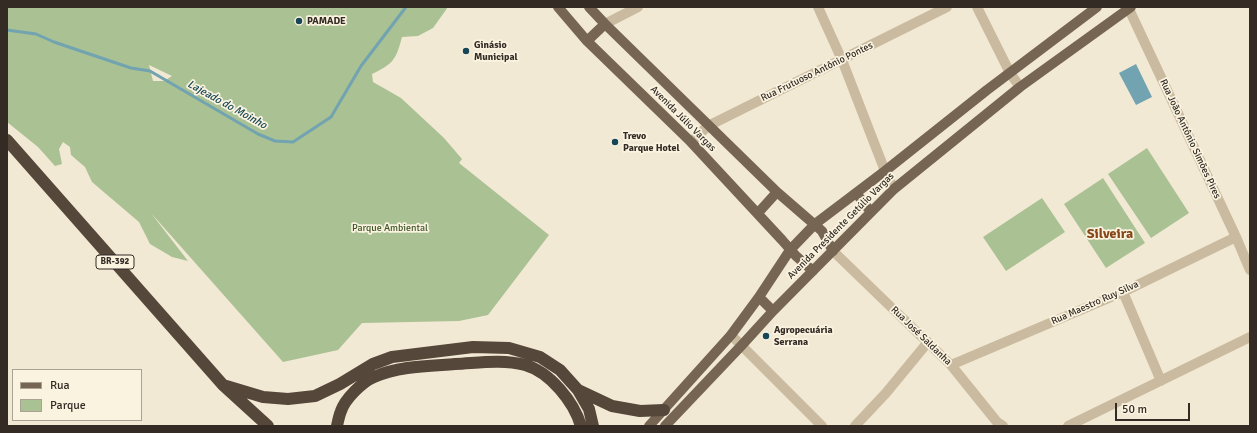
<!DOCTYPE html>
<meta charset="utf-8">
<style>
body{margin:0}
#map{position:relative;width:1257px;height:433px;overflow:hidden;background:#f2e9d4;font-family:Signika,sans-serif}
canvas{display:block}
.frame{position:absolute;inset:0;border:8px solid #332b24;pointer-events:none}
.legend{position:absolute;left:12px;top:369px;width:130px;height:52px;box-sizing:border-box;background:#faf3e0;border:1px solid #aaa395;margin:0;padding:5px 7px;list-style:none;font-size:12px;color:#332b24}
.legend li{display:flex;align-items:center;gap:8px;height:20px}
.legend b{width:20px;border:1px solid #aaa395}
.scale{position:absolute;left:1115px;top:403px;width:75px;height:18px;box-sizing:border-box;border:2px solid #332b24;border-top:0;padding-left:5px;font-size:12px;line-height:14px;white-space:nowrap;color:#332b24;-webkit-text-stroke:3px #faf3e0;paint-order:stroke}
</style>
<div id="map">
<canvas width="1257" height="433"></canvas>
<div class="frame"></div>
<ul class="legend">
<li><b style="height:5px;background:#776553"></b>Rua</li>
<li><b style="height:11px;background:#aac194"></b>Parque</li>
</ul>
<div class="scale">50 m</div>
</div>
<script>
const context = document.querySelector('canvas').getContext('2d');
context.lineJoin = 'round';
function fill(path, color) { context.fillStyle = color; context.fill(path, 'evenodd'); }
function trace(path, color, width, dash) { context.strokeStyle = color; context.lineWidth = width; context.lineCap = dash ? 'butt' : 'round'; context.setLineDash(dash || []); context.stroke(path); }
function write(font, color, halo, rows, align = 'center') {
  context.font = font + ' Signika,sans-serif'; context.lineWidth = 3.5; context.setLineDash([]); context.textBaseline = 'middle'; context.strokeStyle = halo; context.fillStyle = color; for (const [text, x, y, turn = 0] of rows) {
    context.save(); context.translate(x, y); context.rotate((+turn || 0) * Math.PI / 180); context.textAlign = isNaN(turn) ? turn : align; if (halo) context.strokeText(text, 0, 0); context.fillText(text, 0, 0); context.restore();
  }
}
const green = new Path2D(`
 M 7,7 L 448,7 L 433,28 L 418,36 L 402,37 C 396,60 393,64 372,74 L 373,82 L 401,98 L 444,138 L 462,159 L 459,163 L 549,235 L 488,315 L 459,321 L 362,323 L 338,350 L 283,362 L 151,213 L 188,261 L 172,257 L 150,244 L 139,222 L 92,182 L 85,167 L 71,155 L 70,147 L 63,142 L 59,149 L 62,164 L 55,166 L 38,147 L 7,122 ZM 149,65 L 172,76 L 164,81 L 153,81 Z
 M 1147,148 L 1189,213 L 1151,238 L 1108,174 Z
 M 1103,178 L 1145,243 L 1106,268 L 1064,204 Z
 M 1042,198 L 1065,232 L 1006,271 L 983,237 Z`);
const water = new Path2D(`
 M 1136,64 L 1152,97 L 1136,105 L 1119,73 Z`);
const stream = new Path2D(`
 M 7,30 L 36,34 L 54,42 L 131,68 L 150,71 L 258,134 L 275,141 L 293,142 L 331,117 L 361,66 L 406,7`);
const minor = new Path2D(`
 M 818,7 L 842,60 L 885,171 L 894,189
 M 977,7 L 1010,73 L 1020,87
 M 1128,7 L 1236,237 L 1250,270
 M 605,24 L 638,7
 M 691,142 L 708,126 L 947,7
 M 833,251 L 951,365 L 997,422 L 1003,426
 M 1123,292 L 1161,381
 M 731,335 L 822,426
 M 951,365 L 1123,292 L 1236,237
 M 855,426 L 886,393 L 928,342
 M 1068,426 L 1250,337`);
const major = new Path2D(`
 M 558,7 L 587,41 L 691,142 L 782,240 L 796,256 L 813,271
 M 589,7 L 605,24 L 777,192 L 822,231 L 833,251
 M 587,41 L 605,24
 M 856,193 L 871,212
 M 758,213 L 777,192
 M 759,297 L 773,311
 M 649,426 L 731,335 L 759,297 L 790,250 L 815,224 L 885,171 L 987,90 L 1097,7
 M 665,426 L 742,345 L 773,311 L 894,189 L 1020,87 L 1131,7`);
const highway = new Path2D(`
 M 7,140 L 223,385 L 268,426
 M 223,385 L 263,397 L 288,399 L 315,396 L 340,384 L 373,364 L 392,357 L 473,347 L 509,348 L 540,357 L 560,370 L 578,390 L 612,406 L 640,411 L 664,410
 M 578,390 L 589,409 L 593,426
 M 337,426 C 338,421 339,416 341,411 C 345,399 362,382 374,377 C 399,366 429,366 455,364 C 478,363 502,359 525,365 C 550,372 574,402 581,426`);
const markers = [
 [299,21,4,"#174757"],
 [466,51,4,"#174757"],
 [615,142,4,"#174757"],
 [766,336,4,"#174757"]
];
const shields = [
 [115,262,38]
];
const shieldNames = [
 ["BR-392",115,262]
];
const poiNames = [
 ["PAMADE",307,21],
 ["Ginásio",474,45],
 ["Municipal",474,57],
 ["Trevo",623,136],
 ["Parque Hotel",623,148],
 ["Agropecuária",774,330],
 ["Serrana",774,342]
];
const streetNames = [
 ["Rua Frutuoso Antônio Pontes",817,72,-26],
 ["Avenida Júlio Vargas",683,119,45],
 ["Rua João Antônio Simões Pires",1190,139,65],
 ["Avenida Presidente Getúlio Vargas",841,226,-45],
 ["Rua Maestro Ruy Silva",1095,303,-24],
 ["Rua José Saldanha",921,336,44]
];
const parkNames = [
 ["Parque Ambiental",390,228]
];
const waterNames = [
 ["Lajeado do Moinho",227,105,29]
];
const districtNames = [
 ["Silveira",1110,234]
];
fill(green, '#aac194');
fill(water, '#72a3b0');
trace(stream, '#72a3b0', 3);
trace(minor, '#cabba0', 10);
trace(major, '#776553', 10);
trace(highway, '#55473a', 12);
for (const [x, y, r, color] of markers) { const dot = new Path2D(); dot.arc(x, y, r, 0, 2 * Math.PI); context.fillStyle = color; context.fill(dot); trace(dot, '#faf3e0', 1.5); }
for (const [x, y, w] of shields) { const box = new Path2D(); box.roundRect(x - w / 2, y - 7, w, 14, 3); context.fillStyle = '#faf3e0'; context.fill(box); trace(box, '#332b24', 1); }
write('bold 9px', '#332b24', null, shieldNames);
write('bold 10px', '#332b24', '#faf3e0', poiNames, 'left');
write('10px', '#332b24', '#faf3e0', streetNames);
write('10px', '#3b5326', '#faf3e0', parkNames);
write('italic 11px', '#174757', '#faf3e0', waterNames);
write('bold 14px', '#874618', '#faf3e0', districtNames);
</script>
